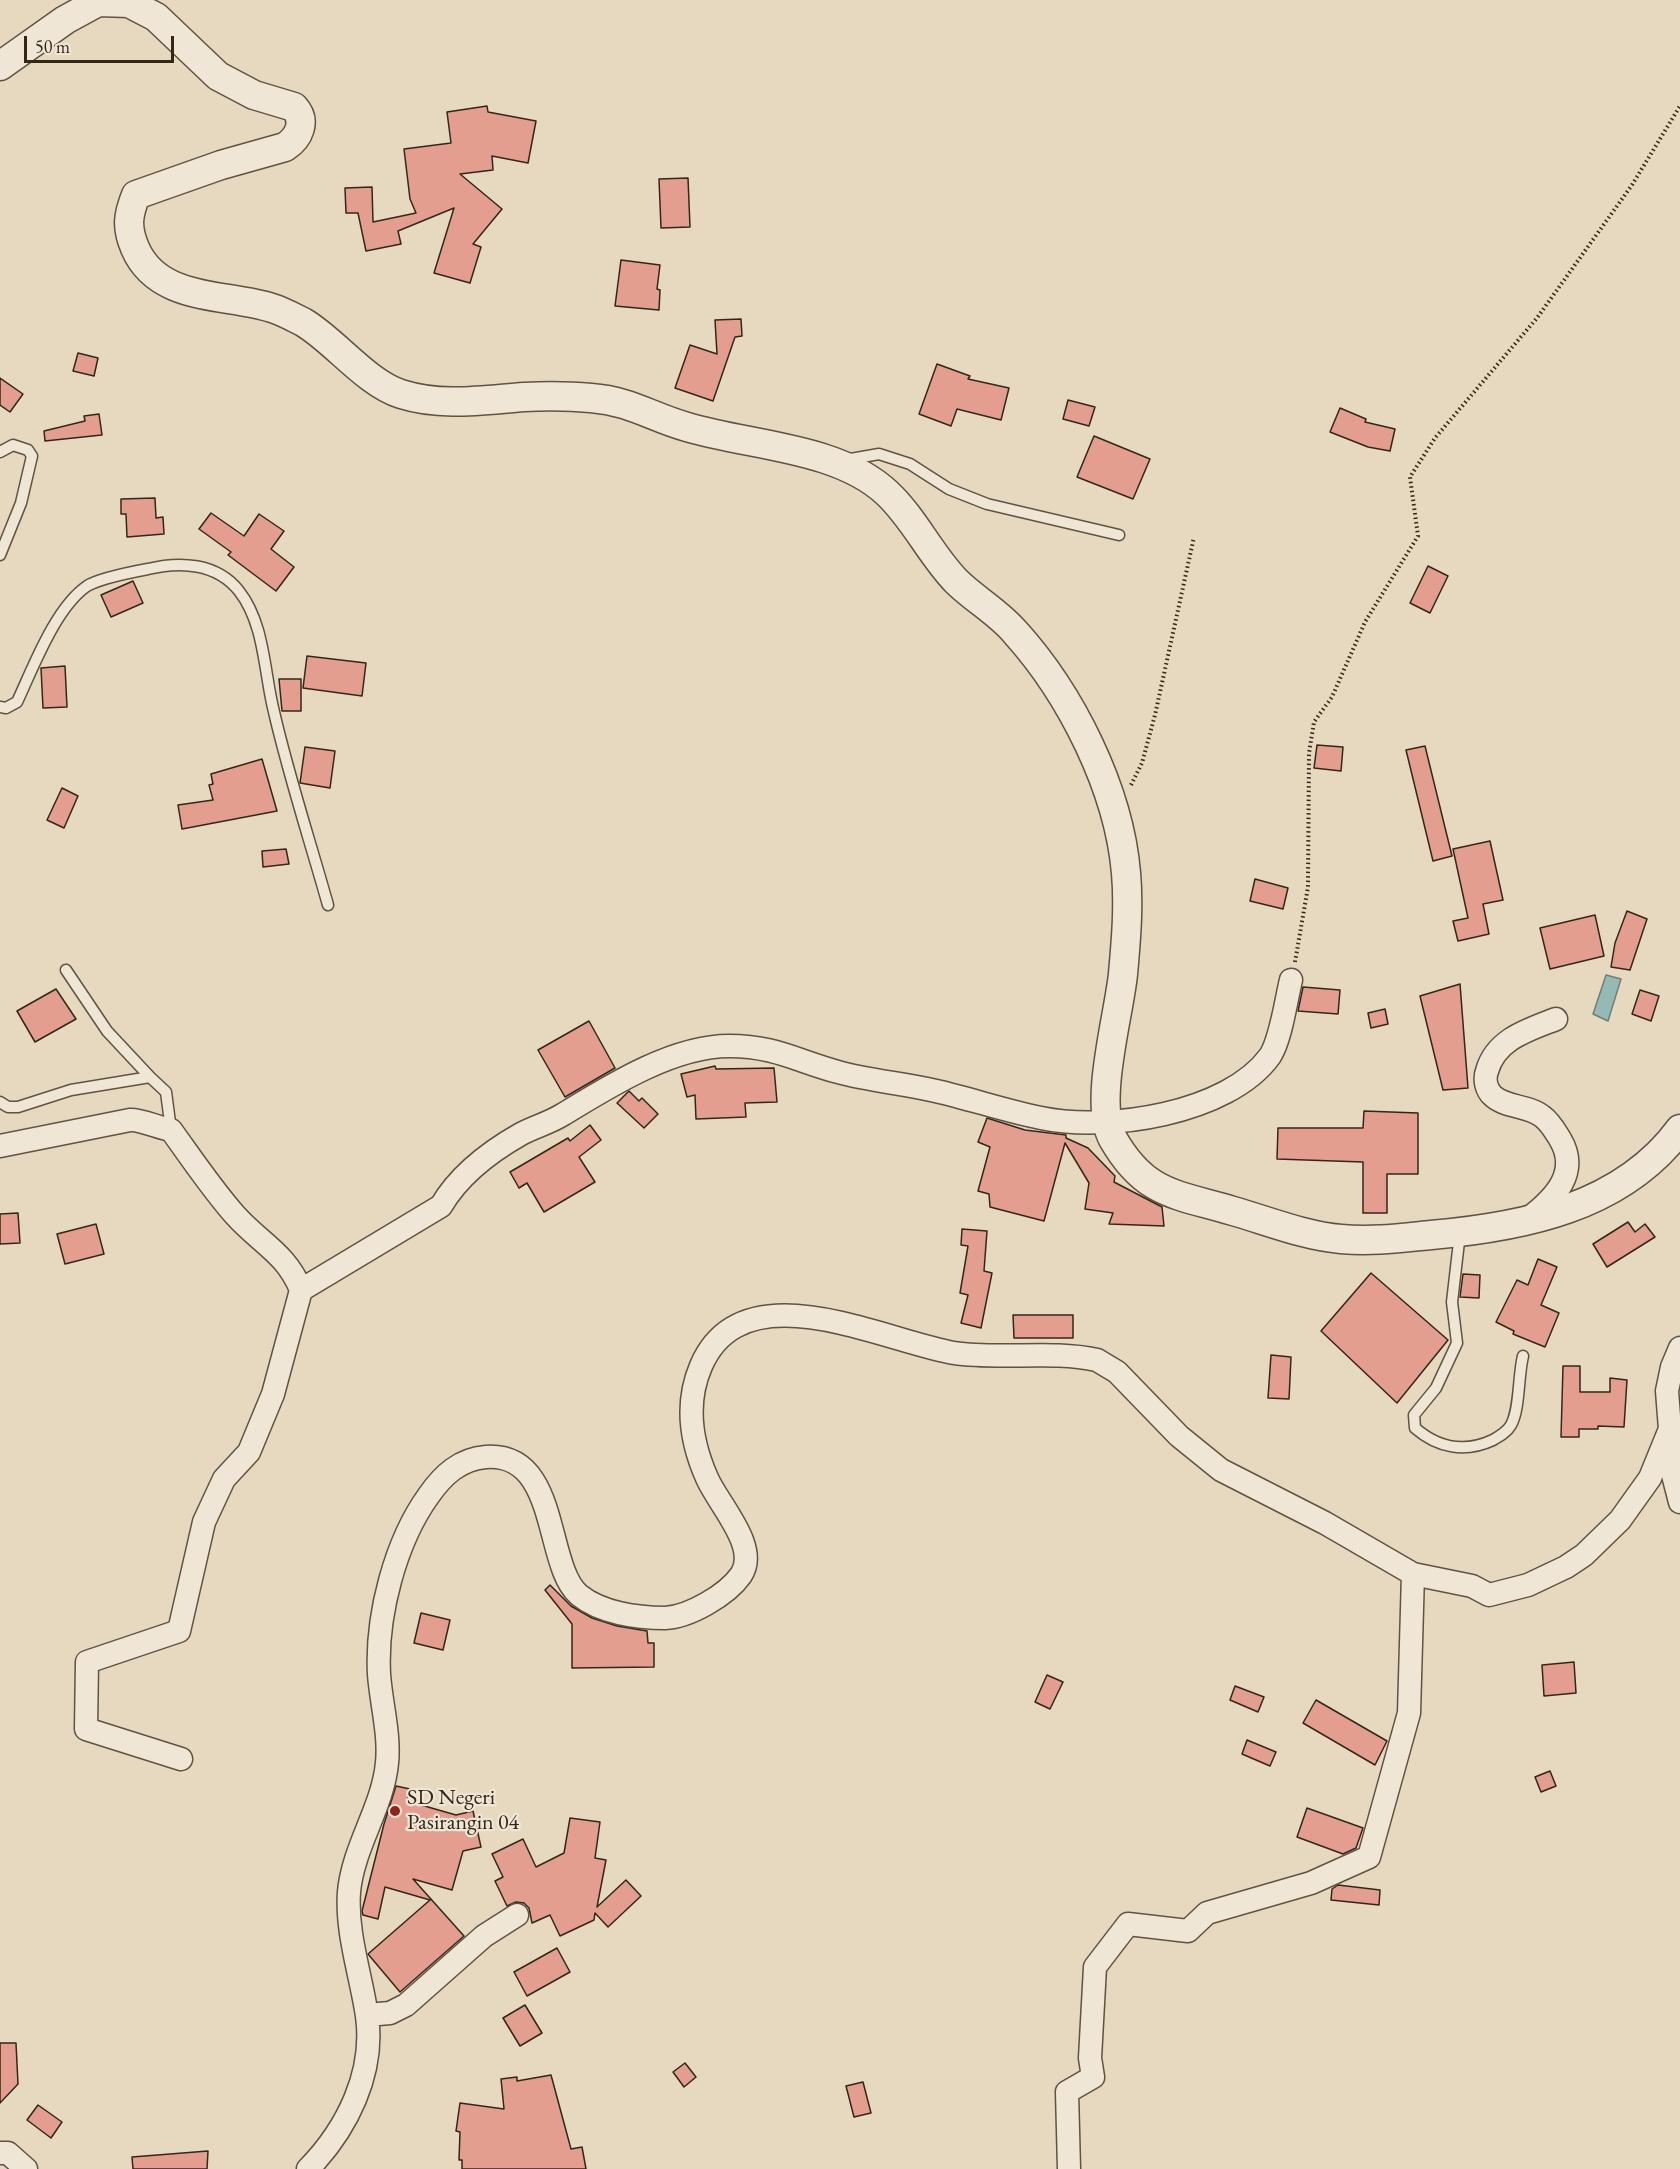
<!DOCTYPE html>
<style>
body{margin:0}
#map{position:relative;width:1680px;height:2169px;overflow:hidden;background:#e7d8c0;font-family:"EB Garamond",serif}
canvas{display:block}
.scale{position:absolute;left:24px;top:36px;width:150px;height:27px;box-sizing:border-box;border:3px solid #332718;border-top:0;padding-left:8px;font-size:18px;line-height:21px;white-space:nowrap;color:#332718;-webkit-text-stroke:4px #efe6d6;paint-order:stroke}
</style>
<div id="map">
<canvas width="1680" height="2169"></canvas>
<div class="scale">50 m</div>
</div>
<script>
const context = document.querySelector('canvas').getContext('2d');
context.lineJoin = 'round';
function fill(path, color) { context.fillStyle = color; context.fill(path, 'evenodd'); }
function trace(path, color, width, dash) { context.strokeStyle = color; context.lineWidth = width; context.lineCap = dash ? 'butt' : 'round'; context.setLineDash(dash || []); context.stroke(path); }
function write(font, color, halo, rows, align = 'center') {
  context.font = font + ' "EB Garamond",serif'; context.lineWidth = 4.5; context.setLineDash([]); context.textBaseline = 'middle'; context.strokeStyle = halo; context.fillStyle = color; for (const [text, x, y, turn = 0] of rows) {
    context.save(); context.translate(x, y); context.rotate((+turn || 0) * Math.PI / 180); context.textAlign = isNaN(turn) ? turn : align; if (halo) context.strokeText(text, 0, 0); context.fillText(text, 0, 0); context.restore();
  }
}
const water = new Path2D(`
 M 1606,975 L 1621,979 L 1608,1021 L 1593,1014 Z`);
const building = new Path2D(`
 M 487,106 L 488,112 L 536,121 L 528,163 L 492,156 L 493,170 L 460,174 L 502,209 L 473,244 L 481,247 L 470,283 L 434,273 L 454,208 L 398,231 L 401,244 L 366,251 L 358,213 L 346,213 L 345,188 L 372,187 L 373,222 L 416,213 L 410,199 L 404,149 L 451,143 L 447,112 Z
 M 688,178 L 690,227 L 661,228 L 659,179 Z
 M 621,260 L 660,265 L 657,289 L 660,290 L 659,310 L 615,306 Z
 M 741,319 L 742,336 L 735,337 L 713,401 L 675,388 L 690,345 L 717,354 L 715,320 Z
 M 78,353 L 98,358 L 94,376 L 73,371 Z
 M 937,364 L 970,376 L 968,379 L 1009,388 L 1001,420 L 957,409 L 951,426 L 919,414 Z
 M 0,378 L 23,394 L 10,412 L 0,405 Z
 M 1068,400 L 1095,407 L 1089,426 L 1063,419 Z
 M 1340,408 L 1366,419 L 1365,422 L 1395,429 L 1390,451 L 1368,447 L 1330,432 Z
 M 99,414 L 102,435 L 45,441 L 44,431 L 85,421 L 84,416 Z
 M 1094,436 L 1150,459 L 1133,499 L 1077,477 Z
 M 155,498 L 156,518 L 163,517 L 164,534 L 127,537 L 126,514 L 121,514 L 121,499 Z
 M 211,513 L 244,536 L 259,514 L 284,531 L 271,549 L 294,567 L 276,591 L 228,555 L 231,552 L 199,529 Z
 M 1428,566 L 1448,576 L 1430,613 L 1410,603 Z
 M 133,581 L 143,603 L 111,617 L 101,595 Z
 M 307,656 L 366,663 L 362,696 L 303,688 Z
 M 65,666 L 67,707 L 43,708 L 41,668 Z
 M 279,679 L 301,679 L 301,711 L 282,711 Z
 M 1317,745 L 1343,747 L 1341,771 L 1314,768 Z
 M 1425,746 L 1452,856 L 1433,861 L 1406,750 Z
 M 305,747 L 335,751 L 330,788 L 300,783 Z
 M 262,759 L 277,811 L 182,829 L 178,805 L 213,800 L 209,785 L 213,784 L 211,774 Z
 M 62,788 L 78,796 L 64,828 L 47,820 Z
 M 1490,841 L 1503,900 L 1483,904 L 1489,934 L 1458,941 L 1453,921 L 1468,918 L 1453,849 Z
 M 286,849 L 289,864 L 263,867 L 262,851 Z
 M 1255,879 L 1288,888 L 1283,909 L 1250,901 Z
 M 1627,911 L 1647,919 L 1630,970 L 1611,967 L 1615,943 Z
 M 1595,915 L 1604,956 L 1550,969 L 1540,928 Z
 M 1460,984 L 1468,1088 L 1443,1090 L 1420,996 Z
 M 1303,987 L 1340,990 L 1338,1014 L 1298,1011 Z
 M 56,989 L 76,1019 L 35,1042 L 17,1011 Z
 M 1640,990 L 1659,996 L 1651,1021 L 1632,1014 Z
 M 1385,1009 L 1388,1024 L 1371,1028 L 1368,1013 Z
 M 589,1021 L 615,1068 L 565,1097 L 538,1050 Z
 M 715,1066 L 716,1069 L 774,1068 L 777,1102 L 745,1103 L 746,1117 L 696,1119 L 695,1095 L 687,1097 L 681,1074 Z
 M 629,1091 L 639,1101 L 642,1098 L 658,1114 L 644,1128 L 617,1103 Z
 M 1364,1111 L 1418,1113 L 1418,1174 L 1387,1174 L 1387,1213 L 1363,1213 L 1363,1162 L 1277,1159 L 1278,1128 L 1363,1128 Z
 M 987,1118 L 1025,1130 L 1066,1135 L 1066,1138 L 1088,1148 L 1115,1176 L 1114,1182 L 1162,1207 L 1164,1226 L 1109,1224 L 1113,1213 L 1085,1209 L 1089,1183 L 1065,1143 L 1044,1221 L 990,1207 L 989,1194 L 978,1191 L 990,1147 L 978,1142 Z
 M 590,1125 L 601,1140 L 579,1157 L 595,1182 L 544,1212 L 527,1183 L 519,1188 L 510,1172 L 568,1138 L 570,1141 Z
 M 18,1213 L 20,1243 L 0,1244 L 0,1214 Z
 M 1628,1222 L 1635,1232 L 1645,1224 L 1655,1237 L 1607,1267 L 1593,1244 Z
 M 96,1224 L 104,1254 L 65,1264 L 57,1234 Z
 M 962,1229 L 987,1231 L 984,1271 L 992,1273 L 981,1328 L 961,1323 L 968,1295 L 960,1293 L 968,1246 L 961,1245 Z
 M 1538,1259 L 1557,1267 L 1541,1305 L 1559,1313 L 1545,1347 L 1513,1334 L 1514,1331 L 1496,1322 L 1517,1280 L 1528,1285 Z
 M 1371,1273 L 1448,1340 L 1397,1403 L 1321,1331 Z
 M 1463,1274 L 1480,1275 L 1479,1298 L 1460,1297 Z
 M 1013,1315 L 1073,1315 L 1073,1338 L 1014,1338 Z
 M 1271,1355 L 1291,1357 L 1289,1399 L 1268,1398 Z
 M 1563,1366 L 1580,1366 L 1580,1392 L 1610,1392 L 1610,1378 L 1627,1380 L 1624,1427 L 1598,1426 L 1598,1429 L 1579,1429 L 1579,1437 L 1561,1437 Z
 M 550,1585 L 571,1606 L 592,1618 L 617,1626 L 647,1631 L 648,1643 L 654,1643 L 654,1667 L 572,1668 L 572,1624 L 545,1590 Z
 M 421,1613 L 450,1620 L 443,1650 L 414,1643 Z
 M 1574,1662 L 1576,1693 L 1544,1696 L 1542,1665 Z
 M 1047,1675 L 1063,1682 L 1050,1709 L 1035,1702 Z
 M 1235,1686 L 1264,1697 L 1258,1712 L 1230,1700 Z
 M 1316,1700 L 1387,1741 L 1375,1765 L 1303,1723 Z
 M 1247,1740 L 1276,1752 L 1270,1766 L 1242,1754 Z
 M 1550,1771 L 1556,1786 L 1541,1792 L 1535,1777 Z
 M 396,1786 L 410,1789 L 407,1801 L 456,1815 L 473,1811 L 481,1847 L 463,1851 L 452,1890 L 413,1879 L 464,1936 L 400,1992 L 368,1954 L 430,1900 L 385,1887 L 378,1919 L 363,1915 L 362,1911 L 384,1824 Z
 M 1307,1808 L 1363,1828 L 1356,1848 L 1343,1854 L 1297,1837 Z
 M 570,1818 L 600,1822 L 595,1858 L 606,1860 L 597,1907 L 626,1880 L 641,1896 L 608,1927 L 595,1913 L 594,1920 L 560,1936 L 550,1915 L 532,1923 L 529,1908 L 524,1903 L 516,1902 L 507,1906 L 495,1881 L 503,1877 L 492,1854 L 523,1839 L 536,1867 L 564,1853 Z
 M 1338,1885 L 1380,1890 L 1379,1905 L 1331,1900 L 1332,1889 Z
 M 557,1948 L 570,1972 L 527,1996 L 514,1972 Z
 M 525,2005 L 542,2033 L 520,2046 L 503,2018 Z
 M 0,2043 L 16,2043 L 18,2084 L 0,2103 Z
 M 685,2063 L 696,2077 L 684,2087 L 673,2072 Z
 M 551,2075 L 571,2149 L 582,2147 L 586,2169 L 462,2169 L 462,2160 L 459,2160 L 460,2132 L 456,2131 L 460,2103 L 504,2109 L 501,2079 L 517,2077 L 517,2081 Z
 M 863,2082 L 871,2113 L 854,2117 L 846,2086 Z
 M 38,2105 L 62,2122 L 51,2138 L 27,2120 Z
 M 208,2151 L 207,2169 L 133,2169 L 132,2157 Z`);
const path = new Path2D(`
 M 1131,785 L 1142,763 L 1155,715 L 1194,537
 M 1295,962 L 1308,887 L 1309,753 L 1314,722 L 1332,697 L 1365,622 L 1418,536 L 1410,477 L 1435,438 L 1537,318 L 1632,185 L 1680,106`);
const service = new Path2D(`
 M 0,452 L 13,445 L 28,450 L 32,456 L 21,503 L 0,555
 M 845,460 L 879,454 L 910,464 L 949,489 L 987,504 L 1119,535
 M 0,707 L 6,708 L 17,702 C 33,668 55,608 87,586 C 100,578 132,572 148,569 C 180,561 217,563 239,591 C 265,624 264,673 274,712 C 289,777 310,841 328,905
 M 66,970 L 107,1031 L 150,1077
 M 0,1102 L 8,1107 L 18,1107 L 71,1090 L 150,1077 L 166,1092 L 171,1130
 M 1460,1233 L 1452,1302 L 1457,1343 L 1436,1388 L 1414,1415 L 1415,1428 C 1438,1448 1465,1453 1493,1440 C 1500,1436 1507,1432 1511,1425 C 1520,1409 1518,1376 1523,1356`);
const minor = new Path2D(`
 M 0,1146 L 130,1120 C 140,1119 159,1128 171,1130 C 192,1159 212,1189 235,1215 C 261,1244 286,1253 301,1290 L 273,1394 L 249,1452 L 224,1479 L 204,1522 L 179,1631 L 87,1662 L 86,1729 L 181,1759
 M 1529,1218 C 1555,1198 1580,1172 1560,1139 C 1555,1131 1550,1122 1543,1117 C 1529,1105 1506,1108 1493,1096 C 1486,1090 1484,1079 1487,1071 C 1496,1039 1528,1030 1556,1019
 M 301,1290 L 441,1206 C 459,1175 491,1151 521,1134 C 534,1127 549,1123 562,1115 C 608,1087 672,1046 729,1046 C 775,1046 797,1061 838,1072 C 870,1081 903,1083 936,1091 C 971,1099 1006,1111 1041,1118 C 1107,1132 1228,1114 1270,1056 C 1281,1039 1286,1000 1291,980
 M 1670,1433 L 1673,1475 L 1680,1502
 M 367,2015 L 390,2013 L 406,2005 L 484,1936 L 517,1915
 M 0,2153 L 8,2153 L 26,2169
 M 308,2169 C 347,2129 375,2073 367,2016 C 361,1975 346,1933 349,1892 C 353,1847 383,1807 387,1763 C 390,1734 381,1703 379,1674 C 376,1616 395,1542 429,1495 C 443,1475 460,1459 486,1457 C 560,1452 544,1565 579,1595 C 601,1613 637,1618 665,1618 C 689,1617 727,1595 741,1575 C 760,1547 718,1504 707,1478 C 691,1442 685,1403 701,1366 C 743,1268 883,1341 954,1353 C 1001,1360 1051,1350 1097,1360 L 1117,1372 L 1179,1436 L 1221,1470 L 1325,1523 L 1413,1574 L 1472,1586 L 1489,1595 L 1528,1585 L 1566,1567 L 1584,1555 L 1620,1520 L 1650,1478 L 1670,1429 L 1667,1391 L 1672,1367 L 1680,1348
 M 1069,2169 L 1067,2092 L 1093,2077 L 1090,2058 L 1095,1967 L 1128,1924 L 1188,1931 L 1207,1913 L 1311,1883 L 1369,1857 L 1409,1713 L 1413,1574`);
const tertiary = new Path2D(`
 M 0,66 L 65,20 L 98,2 L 129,3 L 156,17 L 218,76 L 254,95 L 294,107 C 307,121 299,138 285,147 L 221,165 L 136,195 C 128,215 126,227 135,248 C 158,302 225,293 272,308 C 282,311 293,317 303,322 C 334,340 366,383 401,394 C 442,407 483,400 524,397 C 546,396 569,396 591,398 C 631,401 651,417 687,427 C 750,446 838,447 887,493 C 914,518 930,554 956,581 C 974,599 998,612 1015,632 C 1071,694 1119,789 1126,873 C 1129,906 1126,941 1123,974 C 1119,1015 1093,1104 1113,1139 C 1145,1195 1176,1194 1233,1211 C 1268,1221 1305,1236 1341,1239 C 1371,1242 1401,1238 1431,1235 C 1522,1227 1622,1208 1680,1129`);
const markers = [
 [395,1811,6,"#8f2418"]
];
const poiNames = [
 ["SD Negeri",407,1798],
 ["Pasirangin 04",407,1823]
];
fill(water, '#97b9b5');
trace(water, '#6f7f76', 1.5);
fill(building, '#e49e8f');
trace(building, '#332718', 1.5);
trace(service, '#605342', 13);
trace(minor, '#605342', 25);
trace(tertiary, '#605342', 31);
trace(path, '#332718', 4, [1.5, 3]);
trace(service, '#efe6d6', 10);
trace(minor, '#efe6d6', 22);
trace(tertiary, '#efe6d6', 28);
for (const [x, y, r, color] of markers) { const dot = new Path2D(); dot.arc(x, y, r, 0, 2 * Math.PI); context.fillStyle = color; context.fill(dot); trace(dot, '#efe6d6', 2); }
write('22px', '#332718', '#efe6d6', poiNames, 'left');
</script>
